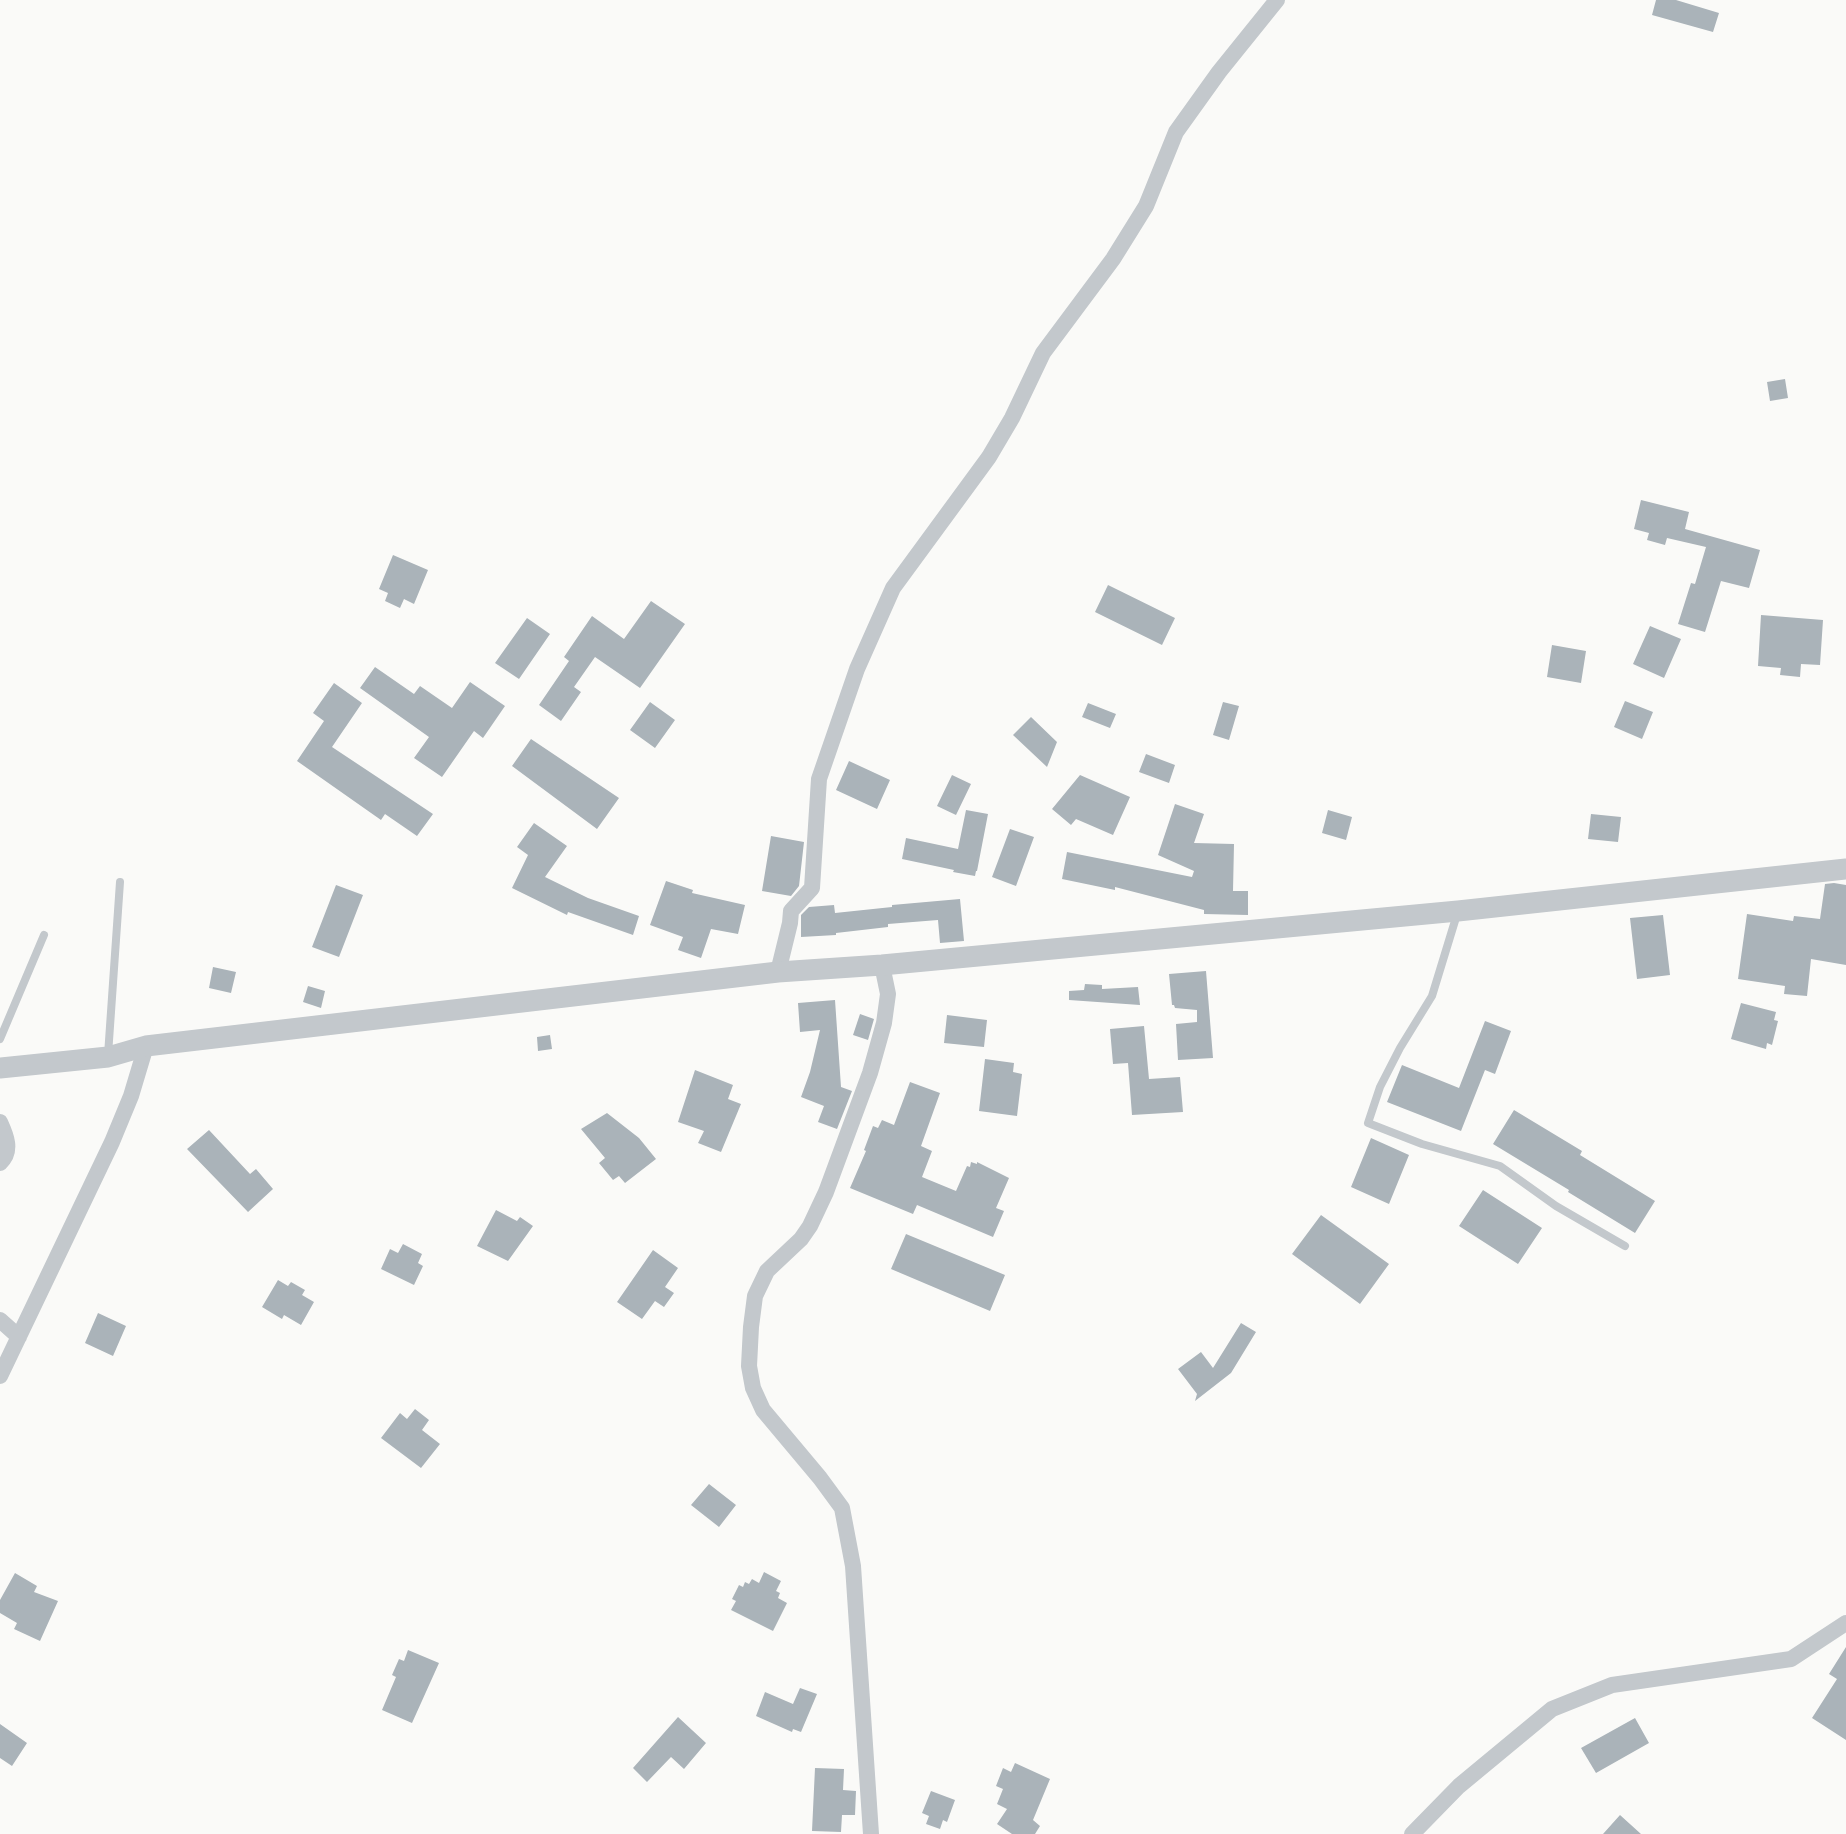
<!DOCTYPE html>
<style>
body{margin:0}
canvas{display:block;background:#fafaf8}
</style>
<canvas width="1846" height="1834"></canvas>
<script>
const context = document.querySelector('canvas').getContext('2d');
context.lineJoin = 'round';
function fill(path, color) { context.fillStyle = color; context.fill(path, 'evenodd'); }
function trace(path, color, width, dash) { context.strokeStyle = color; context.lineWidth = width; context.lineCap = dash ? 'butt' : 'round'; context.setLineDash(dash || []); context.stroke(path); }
const building = new Path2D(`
 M 1656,0 L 1676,0 L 1719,13 L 1713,32 L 1652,15 Z
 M 1785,379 L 1788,398 L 1770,401 L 1767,382 Z
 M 1641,500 L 1689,512 L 1685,529 L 1760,550 L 1749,588 L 1721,581 L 1705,632 L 1678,624 L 1691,583 L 1695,584 L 1706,547 L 1667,538 L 1665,545 L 1647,540 L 1649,533 L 1634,529 Z
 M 393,555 L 428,570 L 414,604 L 404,599 L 400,608 L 385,601 L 388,593 L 379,589 Z
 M 1108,585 L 1175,618 L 1162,645 L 1095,612 Z
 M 651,601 L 685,624 L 640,688 L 595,657 L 574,687 L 581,692 L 561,721 L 539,705 L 569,661 L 564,657 L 592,616 L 624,639 Z
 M 1761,615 L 1823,620 L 1820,665 L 1801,664 L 1800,677 L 1780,675 L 1781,668 L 1758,666 Z
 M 527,618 L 550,634 L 519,679 L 495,663 Z
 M 1650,626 L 1681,639 L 1664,678 L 1633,664 Z
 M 1552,645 L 1586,651 L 1581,683 L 1547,677 Z
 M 375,667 L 414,694 L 420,686 L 452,708 L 470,682 L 505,706 L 483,738 L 474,731 L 442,777 L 414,758 L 429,737 L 360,688 Z
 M 334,683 L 362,703 L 332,747 L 433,814 L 417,836 L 385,814 L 381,820 L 297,761 L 324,721 L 313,713 Z
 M 1625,701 L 1653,712 L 1642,739 L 1614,727 Z
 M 650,702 L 675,720 L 655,748 L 630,730 Z
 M 1223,702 L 1239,706 L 1229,740 L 1213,735 Z
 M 1088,703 L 1116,714 L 1110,728 L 1082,717 Z
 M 1031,717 L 1057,742 L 1047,767 L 1013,735 Z
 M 531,739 L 619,798 L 597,829 L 512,766 Z
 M 1146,754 L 1175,765 L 1169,783 L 1139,772 Z
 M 849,761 L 890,780 L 877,809 L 836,790 Z
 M 952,775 L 971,784 L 956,815 L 937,806 Z
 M 1080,775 L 1130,797 L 1113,835 L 1076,819 L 1071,825 L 1052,809 Z
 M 1175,804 L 1204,814 L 1194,843 L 1234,844 L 1233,891 L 1248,891 L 1248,915 L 1204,914 L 1204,910 L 1115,887 L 1115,890 L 1062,879 L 1067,852 L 1192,877 L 1194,871 L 1158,855 Z
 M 966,810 L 988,814 L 977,871 L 976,871 L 975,876 L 953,872 L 954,870 L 902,859 L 906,838 L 958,849 Z
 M 1328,810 L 1352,817 L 1346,840 L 1322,833 Z
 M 1591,814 L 1621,817 L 1618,842 L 1588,839 Z
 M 534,823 L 567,846 L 545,877 L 588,898 L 639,916 L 633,935 L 568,912 L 567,915 L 512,888 L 528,855 L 517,847 Z
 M 1010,829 L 1034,837 L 1016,886 L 992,877 Z
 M 771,836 L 804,842 L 799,886 L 791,896 L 762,891 Z
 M 666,881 L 693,890 L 692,893 L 745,905 L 738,934 L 711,929 L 701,958 L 678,950 L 683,937 L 650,925 Z
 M 1834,883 L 1846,885 L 1846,965 L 1811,959 L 1807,996 L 1784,994 L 1785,986 L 1738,979 L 1747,914 L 1793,921 L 1794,916 L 1820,919 L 1825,884 Z
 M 336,885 L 363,895 L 339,957 L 312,947 Z
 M 960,899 L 964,941 L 940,943 L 938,920 L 888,924 L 888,927 L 836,933 L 836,935 L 801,937 L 801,915 L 809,907 L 834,905 L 835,913 L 892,907 L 892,905 Z
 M 1663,915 L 1670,975 L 1637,979 L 1630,918 Z
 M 213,967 L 236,972 L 231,993 L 209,988 Z
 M 1206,971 L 1213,1058 L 1178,1060 L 1176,1024 L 1197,1022 L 1197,1010 L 1175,1008 L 1174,1005 L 1172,1005 L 1169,974 Z
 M 1085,984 L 1102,985 L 1102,989 L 1138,987 L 1140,1005 L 1069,1000 L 1069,991 L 1084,990 Z
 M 308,986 L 325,991 L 321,1008 L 303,1002 Z
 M 835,1000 L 841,1087 L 852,1091 L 837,1129 L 818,1122 L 824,1106 L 801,1097 L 810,1072 L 820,1030 L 800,1032 L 798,1003 Z
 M 1741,1003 L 1776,1012 L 1774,1020 L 1778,1021 L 1772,1045 L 1767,1043 L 1766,1049 L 1731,1039 Z
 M 860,1014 L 874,1019 L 868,1040 L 853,1035 Z
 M 947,1015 L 987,1020 L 984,1047 L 944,1043 Z
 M 1485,1021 L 1511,1031 L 1495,1074 L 1485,1070 L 1461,1131 L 1387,1102 L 1402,1065 L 1459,1088 Z
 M 1144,1026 L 1149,1079 L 1180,1077 L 1183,1112 L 1132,1115 L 1128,1063 L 1113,1064 L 1110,1029 Z
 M 550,1035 L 552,1049 L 538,1051 L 537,1037 Z
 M 985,1059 L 1014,1063 L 1013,1072 L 1022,1074 L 1017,1116 L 979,1111 Z
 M 695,1070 L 733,1085 L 728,1099 L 741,1104 L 721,1152 L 698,1143 L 704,1131 L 678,1122 Z
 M 910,1082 L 940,1093 L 921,1146 L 932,1151 L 922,1177 L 956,1191 L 967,1166 L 970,1167 L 971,1162 L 977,1164 L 977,1162 L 1009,1178 L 996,1208 L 1004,1211 L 993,1237 L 917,1205 L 913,1214 L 850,1188 L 866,1151 L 864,1150 L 873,1126 L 878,1128 L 882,1120 L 894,1125 Z
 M 1514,1110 L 1582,1151 L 1580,1155 L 1655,1201 L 1635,1233 L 1568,1192 L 1569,1190 L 1493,1144 Z
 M 607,1113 L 639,1138 L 656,1159 L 625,1183 L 619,1176 L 613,1180 L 599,1163 L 605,1158 L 581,1129 Z
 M 209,1130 L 250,1174 L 256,1169 L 273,1189 L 248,1212 L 187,1149 Z
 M 1371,1138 L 1409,1155 L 1389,1204 L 1351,1187 Z
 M 1483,1190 L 1542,1228 L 1518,1264 L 1459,1226 Z
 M 496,1210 L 517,1221 L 520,1217 L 533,1226 L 508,1261 L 477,1246 Z
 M 1321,1215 L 1389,1264 L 1360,1304 L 1292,1254 Z
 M 906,1234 L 1005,1275 L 990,1311 L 891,1269 Z
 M 403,1244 L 422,1254 L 418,1263 L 423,1266 L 414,1285 L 381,1269 L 390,1249 L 398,1253 Z
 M 653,1250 L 678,1268 L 665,1287 L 674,1293 L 664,1307 L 655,1301 L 642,1319 L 617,1302 Z
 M 278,1280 L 288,1286 L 291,1282 L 305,1290 L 302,1295 L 314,1302 L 301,1325 L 284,1315 L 282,1319 L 262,1307 Z
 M 98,1313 L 126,1326 L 113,1356 L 85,1343 Z
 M 1241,1323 L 1256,1332 L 1231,1373 L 1195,1401 L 1197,1394 L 1178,1369 L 1201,1352 L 1213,1368 Z
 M 415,1409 L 429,1420 L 422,1430 L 440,1444 L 421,1468 L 381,1438 L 400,1413 L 407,1419 Z
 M 709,1484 L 736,1505 L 719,1527 L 691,1505 Z
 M 764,1572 L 781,1581 L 776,1591 L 780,1593 L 778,1598 L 787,1603 L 773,1631 L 731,1610 L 736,1601 L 732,1599 L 739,1585 L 743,1587 L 745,1582 L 749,1584 L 752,1579 L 759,1583 Z
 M 15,1573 L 37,1586 L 34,1592 L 58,1601 L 40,1641 L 14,1629 L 17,1623 L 0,1613 L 0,1600 Z
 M 1846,1647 L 1846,1740 L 1812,1718 L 1837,1679 L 1829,1674 Z
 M 408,1650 L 439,1663 L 412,1723 L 382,1710 L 396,1677 L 392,1675 L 399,1659 L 404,1661 Z
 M 800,1688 L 817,1694 L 801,1732 L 793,1729 L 792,1732 L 756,1716 L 765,1692 L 793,1704 Z
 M 678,1717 L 706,1743 L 684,1769 L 671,1757 L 647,1782 L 633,1768 Z
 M 1635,1718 L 1649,1743 L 1596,1773 L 1581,1748 Z
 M 0,1724 L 27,1743 L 12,1766 L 0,1758 Z
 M 1015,1763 L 1050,1779 L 1033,1820 L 1040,1826 L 1035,1834 L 1012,1834 L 997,1824 L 1007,1809 L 997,1804 L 1003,1789 L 996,1786 L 1003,1768 L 1011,1772 Z
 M 815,1768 L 844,1769 L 843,1790 L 856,1791 L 855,1815 L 842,1815 L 841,1832 L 812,1831 Z
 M 931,1791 L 955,1800 L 947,1822 L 943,1820 L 940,1829 L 926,1824 L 929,1816 L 922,1813 Z
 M 1620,1815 L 1641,1834 L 1603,1834 Z`);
const service = new Path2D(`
 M 1458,911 L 1432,996 L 1400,1048 L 1380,1087 L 1368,1123 L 1422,1144 L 1500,1166 L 1556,1206 L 1625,1246
 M 0,1039 L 44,935
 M 108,1055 L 120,882`);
const minor = new Path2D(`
 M 778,972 L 790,923 L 791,911 L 812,888 L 819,779 L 857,669 L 893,588 L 989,457 L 1012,418 L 1043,353 L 1113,259 L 1146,206 L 1176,132 L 1219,72 L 1277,0
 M 0,1122 C 6,1135 13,1151 0,1163
 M 0,1320 L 19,1337
 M 0,1376 L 112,1142 L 131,1096 L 146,1046
 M 871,1834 L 853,1566 L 842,1508 L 820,1478 L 763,1410 L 753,1388 L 749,1366 L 751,1327 L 755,1296 L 767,1271 L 801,1239 L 810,1226 L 826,1192 L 870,1073 L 884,1023 L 888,994 L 882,965
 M 1412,1834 L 1459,1786 L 1552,1709 L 1612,1685 L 1791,1659 L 1846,1623`);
const tertiary = new Path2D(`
 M 0,1068 L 108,1057 L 146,1046 L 778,972 L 882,965 L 1458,911 L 1846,869`);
fill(building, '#aab3b9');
trace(service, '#c3c8cc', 8);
trace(minor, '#c3c8cc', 16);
trace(tertiary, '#c3c8cc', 21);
</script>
